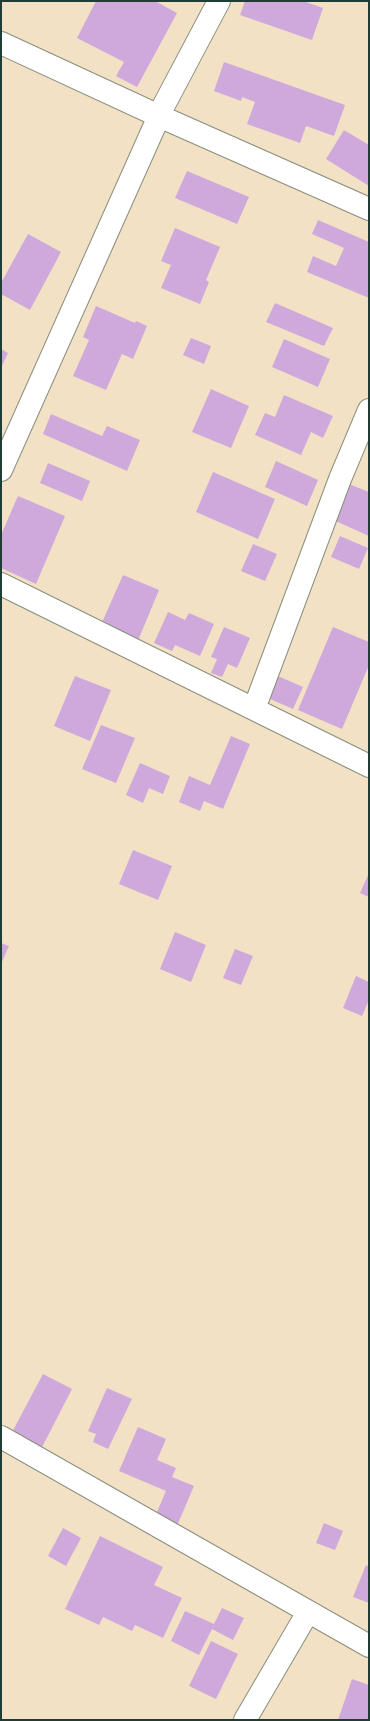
<!DOCTYPE html>
<style>
body{margin:0}
#map{position:relative;width:370px;height:1721px;overflow:hidden;background:#f2e1c5;font-family:Delius,sans-serif}
canvas{display:block}
.frame{position:absolute;inset:0;border:2px solid #1f3d34;pointer-events:none}
</style>
<div id="map">
<canvas width="370" height="1721"></canvas>
<div class="frame"></div>
</div>
<script>
const context = document.querySelector('canvas').getContext('2d');
context.lineJoin = 'round';
function fill(path, color) { context.fillStyle = color; context.fill(path, 'evenodd'); }
function trace(path, color, width, dash) { context.strokeStyle = color; context.lineWidth = width; context.lineCap = dash ? 'butt' : 'round'; context.setLineDash(dash || []); context.stroke(path); }
const building = new Path2D(`
 M 96,1 L 155,1 L 177,13 L 137,87 L 116,76 L 124,62 L 77,38 Z
 M 245,1 L 303,1 L 323,8 L 312,40 L 240,15 Z
 M 224,62 L 345,105 L 334,136 L 306,126 L 300,143 L 247,124 L 255,102 L 242,97 L 241,101 L 214,91 Z
 M 344,130 L 369,145 L 369,186 L 326,159 Z
 M 187,171 L 249,197 L 237,224 L 175,198 Z
 M 318,220 L 369,242 L 369,298 L 307,272 L 313,256 L 336,266 L 344,248 L 312,234 Z
 M 175,228 L 220,247 L 206,280 L 209,282 L 200,304 L 161,288 L 171,265 L 161,261 Z
 M 28,234 L 61,252 L 30,310 L 1,294 L 1,283 Z
 M 275,303 L 333,328 L 324,346 L 266,322 Z
 M 96,306 L 135,323 L 136,321 L 147,326 L 133,359 L 122,354 L 106,390 L 73,376 L 89,340 L 83,337 Z
 M 191,338 L 211,346 L 204,364 L 183,355 Z
 M 284,339 L 330,359 L 318,387 L 272,367 Z
 M 1,349 L 8,353 L 1,368 Z
 M 211,389 L 249,406 L 231,448 L 192,432 Z
 M 284,395 L 333,416 L 323,438 L 311,432 L 301,455 L 255,435 L 265,413 L 275,417 Z
 M 51,414 L 102,436 L 107,426 L 140,440 L 127,471 L 43,434 Z
 M 276,461 L 318,480 L 307,506 L 265,487 Z
 M 48,463 L 90,481 L 82,501 L 40,483 Z
 M 213,472 L 275,499 L 258,539 L 196,512 Z
 M 344,482 L 369,492 L 369,536 L 329,518 Z
 M 18,496 L 65,516 L 36,584 L 1,568 L 1,535 Z
 M 340,536 L 368,548 L 359,569 L 331,557 Z
 M 253,544 L 277,554 L 265,581 L 241,571 Z
 M 123,575 L 159,590 L 137,643 L 100,627 Z
 M 168,612 L 185,620 L 189,613 L 214,624 L 200,656 L 175,645 L 172,651 L 154,643 Z
 M 224,627 L 250,638 L 237,668 L 228,664 L 222,677 L 211,673 L 217,659 L 211,657 Z
 M 333,627 L 369,642 L 369,665 L 342,729 L 298,710 Z
 M 271,673 L 303,687 L 293,709 L 261,695 Z
 M 75,676 L 111,690 L 90,741 L 54,726 Z
 M 101,725 L 135,738 L 116,783 L 82,769 Z
 M 231,736 L 250,744 L 223,809 L 204,801 L 200,811 L 179,802 L 189,776 L 210,785 Z
 M 140,763 L 170,776 L 163,794 L 149,788 L 143,803 L 126,795 Z
 M 133,850 L 172,866 L 158,900 L 119,884 Z
 M 369,873 L 369,897 L 360,893 Z
 M 175,932 L 206,945 L 191,982 L 160,969 Z
 M 1,943 L 9,946 L 1,964 Z
 M 235,949 L 253,956 L 241,985 L 223,978 Z
 M 356,976 L 369,982 L 369,1000 L 362,1016 L 343,1008 Z
 M 43,1374 L 72,1389 L 39,1453 L 9,1438 Z
 M 107,1388 L 132,1399 L 108,1449 L 93,1442 L 96,1434 L 88,1431 Z
 M 138,1427 L 166,1439 L 157,1460 L 176,1468 L 172,1477 L 194,1486 L 176,1528 L 154,1519 L 166,1491 L 119,1471 Z
 M 324,1523 L 343,1531 L 335,1550 L 316,1543 Z
 M 63,1528 L 81,1538 L 66,1566 L 48,1556 Z
 M 100,1536 L 163,1567 L 154,1585 L 182,1598 L 163,1638 L 135,1625 L 132,1631 L 103,1617 L 99,1625 L 65,1609 Z
 M 366,1565 L 369,1567 L 369,1603 L 353,1597 Z
 M 222,1608 L 244,1618 L 233,1640 L 212,1629 L 199,1655 L 171,1641 L 185,1611 L 214,1624 Z
 M 211,1641 L 238,1654 L 216,1699 L 189,1686 Z
 M 352,1679 L 369,1685 L 369,1720 L 338,1720 Z`);
const minor = new Path2D(`
 M 1,43 L 159,116 L 369,209
 M 1,470 L 164,105 L 219,1
 M 1,584 L 369,766
 M 254,709 L 340,479 L 369,410
 M 1,1437 L 369,1646
 M 245,1720 L 308,1612`);
fill(building, '#cfa9db');
trace(minor, '#888f7c', 24);
trace(minor, '#fff', 22);
</script>
